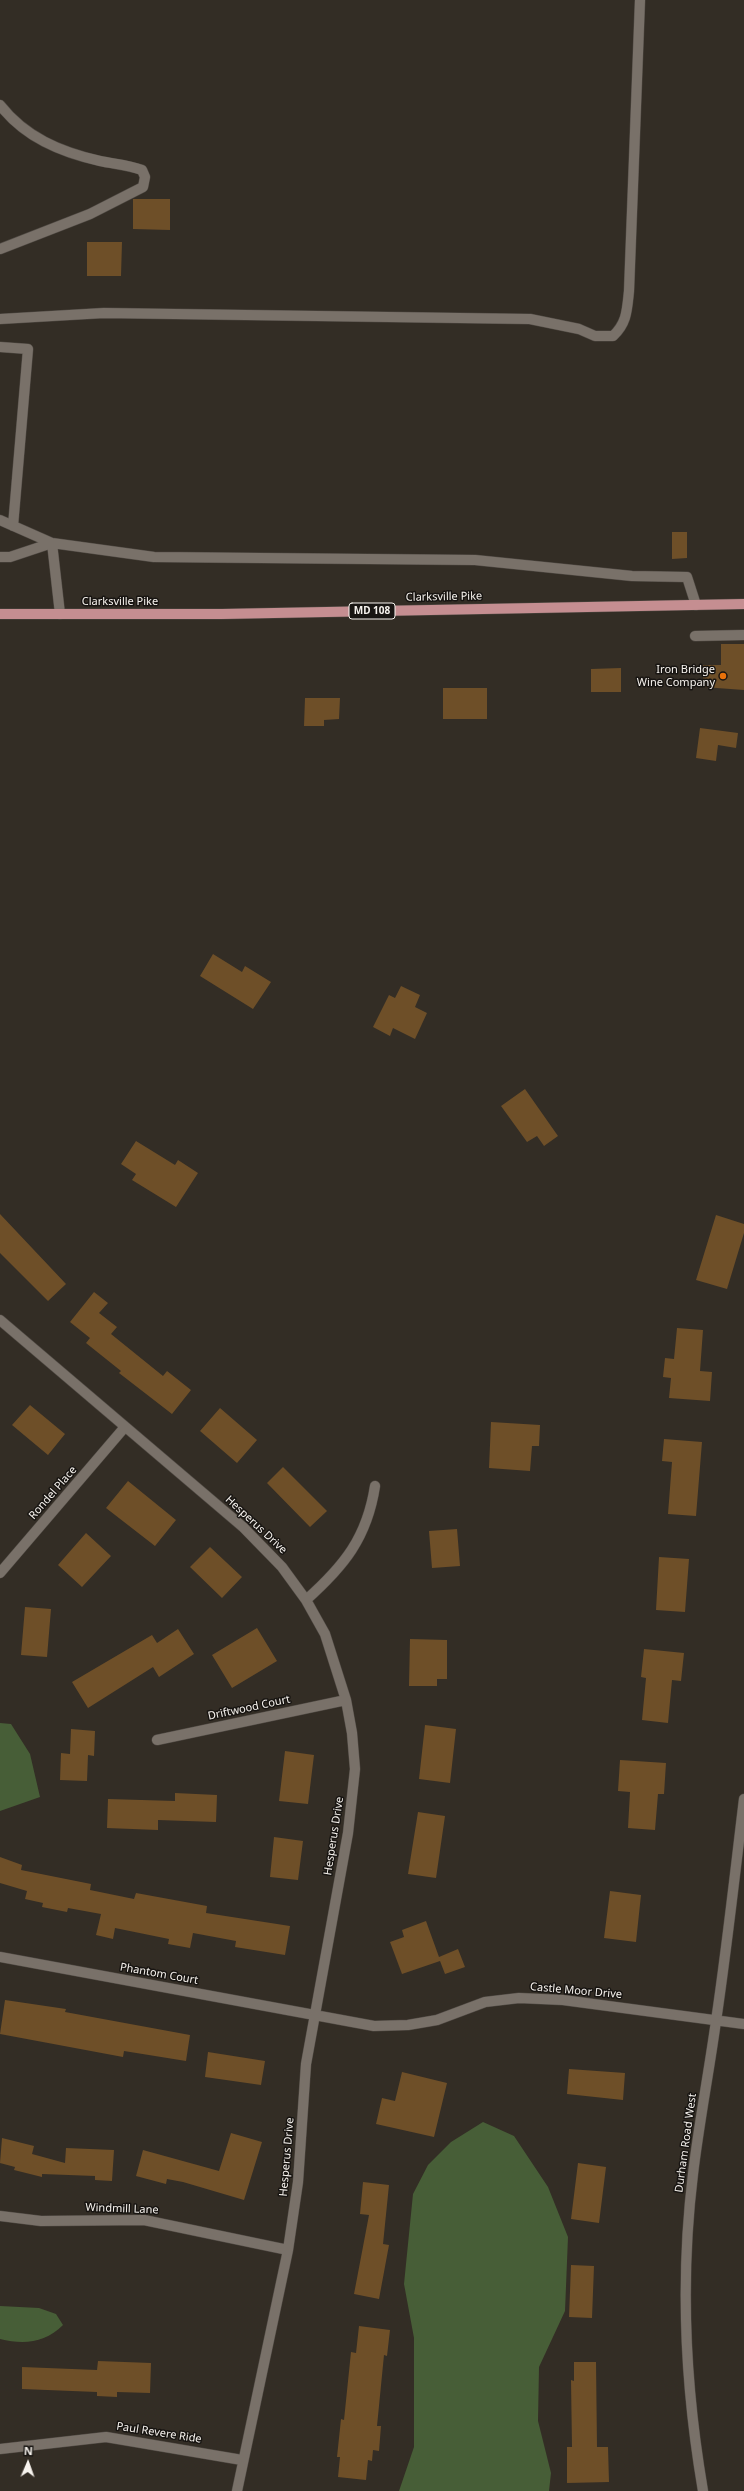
<!DOCTYPE html>
<style>
body{margin:0}
#map{position:relative;width:744px;height:2491px;overflow:hidden;background:#332d25;font-family:"Noto Sans",sans-serif}
canvas{display:block}
.north{position:absolute;left:8px;top:2443px;width:40px;height:40px;-webkit-text-stroke:3px #181512;paint-order:stroke;rotate:2deg;font-size:11px;font-weight:700;line-height:16px;text-align:center;color:#f7f3ee}
.north::after{content:'';display:block;margin:auto;width:14px;height:18px;background:#f7f3ee;clip-path:polygon(50% 0,100% 100%,50% 72%,0 100%)}
</style>
<div id="map">
<canvas width="744" height="2491"></canvas>
<div class="north">N</div>
</div>
<script>
const context = document.querySelector('canvas').getContext('2d');
context.lineJoin = 'round';
function fill(path, color) { context.fillStyle = color; context.fill(path, 'evenodd'); }
function trace(path, color, width, dash) { context.strokeStyle = color; context.lineWidth = width; context.lineCap = dash ? 'butt' : 'round'; context.setLineDash(dash || []); context.stroke(path); }
function write(font, color, halo, rows, align = 'center') {
  context.font = font + ' "Noto Sans",sans-serif'; context.lineWidth = 3; context.setLineDash([]); context.textBaseline = 'middle'; context.strokeStyle = halo; context.fillStyle = color; for (const [text, x, y, turn = 0] of rows) {
    context.save(); context.translate(x, y); context.rotate((+turn || 0) * Math.PI / 180); context.textAlign = isNaN(turn) ? turn : align; if (halo) context.strokeText(text, 0, 0); context.fillText(text, 0, 0); context.restore();
  }
}
const green = new Path2D(`
 M 0,1723 L 11,1724 L 30,1754 L 40,1797 L 0,1811 Z
 M 483,2122 L 514,2136 L 548,2187 L 568,2237 L 565,2311 L 539,2367 L 538,2421 L 551,2473 L 549,2491 L 399,2491 L 414,2447 L 414,2338 L 404,2284 L 413,2194 L 428,2165 L 451,2142 Z
 M 0,2306 L 39,2308 L 56,2314 L 63,2325 C 45,2343 24,2345 0,2339 Z`);
const building = new Path2D(`
 M 133,199 L 170,199 L 170,230 L 133,229 Z
 M 87,242 L 122,242 L 121,276 L 87,276 Z
 M 672,532 L 687,532 L 687,558 L 672,559 Z
 M 721,644 L 744,644 L 744,690 L 703,687 L 703,665 L 721,665 Z
 M 621,668 L 621,692 L 591,692 L 591,669 Z
 M 443,688 L 487,688 L 487,719 L 443,719 Z
 M 305,698 L 340,698 L 339,719 L 324,720 L 324,726 L 304,726 Z
 M 700,728 L 738,733 L 736,748 L 718,745 L 716,761 L 696,758 Z
 M 213,954 L 242,972 L 245,966 L 271,982 L 253,1009 L 200,976 Z
 M 401,986 L 420,995 L 415,1007 L 427,1013 L 415,1039 L 393,1028 L 390,1036 L 373,1027 L 389,995 L 395,998 Z
 M 525,1089 L 558,1136 L 544,1146 L 537,1136 L 527,1142 L 501,1106 Z
 M 136,1141 L 175,1165 L 178,1160 L 198,1173 L 176,1207 L 132,1180 L 136,1174 L 121,1164 Z
 M 0,1214 L 66,1284 L 48,1301 L 0,1253 Z
 M 716,1215 L 744,1224 L 744,1233 L 727,1289 L 696,1280 Z
 M 94,1292 L 108,1303 L 99,1313 L 117,1327 L 111,1334 L 163,1376 L 167,1371 L 191,1390 L 172,1414 L 119,1373 L 121,1371 L 86,1343 L 90,1338 L 70,1322 Z
 M 677,1328 L 703,1330 L 700,1371 L 712,1372 L 710,1401 L 669,1398 L 671,1378 L 663,1377 L 665,1358 L 674,1359 Z
 M 30,1405 L 65,1434 L 48,1455 L 12,1425 Z
 M 220,1408 L 257,1440 L 237,1463 L 200,1431 Z
 M 491,1422 L 540,1425 L 539,1446 L 532,1446 L 530,1471 L 489,1468 Z
 M 664,1439 L 702,1442 L 696,1516 L 668,1514 L 672,1462 L 662,1461 Z
 M 283,1467 L 327,1511 L 310,1527 L 267,1483 Z
 M 128,1481 L 176,1520 L 155,1546 L 106,1508 Z
 M 457,1529 L 460,1566 L 432,1568 L 429,1531 Z
 M 86,1533 L 111,1556 L 82,1587 L 58,1565 Z
 M 210,1547 L 242,1577 L 222,1598 L 190,1567 Z
 M 659,1557 L 689,1559 L 685,1612 L 656,1610 Z
 M 25,1607 L 51,1609 L 47,1657 L 21,1655 Z
 M 257,1628 L 277,1661 L 232,1688 L 212,1655 Z
 M 178,1629 L 194,1654 L 159,1677 L 153,1667 L 88,1708 L 72,1682 L 152,1635 L 157,1643 Z
 M 410,1639 L 447,1640 L 447,1679 L 437,1679 L 437,1686 L 409,1686 Z
 M 644,1649 L 684,1653 L 681,1681 L 672,1680 L 668,1723 L 642,1720 L 646,1678 L 641,1677 Z
 M 425,1725 L 456,1729 L 450,1783 L 419,1779 Z
 M 71,1729 L 95,1731 L 94,1756 L 88,1755 L 87,1781 L 60,1780 L 61,1753 L 70,1754 Z
 M 285,1751 L 314,1755 L 308,1804 L 279,1801 Z
 M 620,1760 L 666,1763 L 664,1794 L 658,1794 L 655,1830 L 628,1828 L 630,1792 L 618,1791 Z
 M 175,1793 L 217,1795 L 216,1822 L 158,1820 L 158,1830 L 107,1828 L 108,1799 L 175,1801 Z
 M 418,1812 L 445,1816 L 436,1878 L 408,1874 Z
 M 274,1837 L 303,1841 L 298,1880 L 270,1877 Z
 M 0,1857 L 22,1865 L 21,1870 L 91,1884 L 90,1890 L 134,1899 L 136,1893 L 207,1906 L 206,1913 L 290,1926 L 285,1955 L 235,1947 L 236,1941 L 193,1933 L 190,1948 L 168,1944 L 169,1939 L 115,1928 L 113,1939 L 96,1935 L 101,1914 L 68,1908 L 67,1912 L 42,1907 L 43,1903 L 25,1899 L 27,1891 L 0,1883 Z
 M 610,1891 L 641,1895 L 636,1942 L 604,1938 Z
 M 426,1921 L 439,1957 L 458,1949 L 465,1967 L 445,1974 L 440,1961 L 402,1974 L 390,1942 L 404,1937 L 402,1930 Z
 M 5,2000 L 66,2009 L 65,2012 L 190,2035 L 186,2061 L 124,2051 L 123,2057 L 0,2034 Z
 M 208,2052 L 265,2061 L 261,2085 L 205,2077 Z
 M 569,2069 L 625,2073 L 623,2100 L 567,2094 Z
 M 402,2072 L 447,2083 L 434,2137 L 376,2124 L 382,2098 L 395,2101 Z
 M 231,2133 L 262,2142 L 244,2200 L 183,2182 L 167,2179 L 166,2184 L 136,2176 L 143,2150 L 219,2171 Z
 M 2,2138 L 34,2146 L 32,2154 L 65,2163 L 66,2148 L 114,2150 L 112,2181 L 95,2180 L 95,2176 L 42,2174 L 42,2177 L 14,2170 L 15,2167 L 0,2163 Z
 M 578,2163 L 606,2167 L 599,2223 L 571,2219 Z
 M 363,2182 L 389,2185 L 383,2244 L 389,2245 L 379,2299 L 354,2294 L 369,2215 L 360,2214 Z
 M 571,2265 L 594,2266 L 592,2318 L 569,2317 Z
 M 359,2326 L 390,2330 L 387,2356 L 384,2355 L 377,2426 L 381,2426 L 379,2451 L 373,2450 L 372,2461 L 368,2460 L 366,2480 L 338,2477 L 340,2457 L 337,2457 L 341,2419 L 344,2420 L 351,2352 L 356,2353 Z
 M 98,2361 L 151,2363 L 150,2393 L 117,2392 L 117,2397 L 97,2396 L 97,2392 L 22,2389 L 22,2367 L 97,2370 Z
 M 574,2362 L 596,2362 L 597,2447 L 608,2447 L 609,2482 L 567,2483 L 567,2447 L 572,2447 L 571,2380 L 574,2381 Z`);
const lane = new Path2D(`
 M 0,105 C 25,137 60,152 100,161 C 114,164 128,165 142,170 L 145,177 L 143,187 L 90,214 L 0,249
 M 0,319 L 104,313 L 530,319 L 579,329 L 595,336 L 613,336 C 627,323 627,310 629,291 L 640,0
 M 0,347 L 28,349 L 13,526
 M 0,520 L 52,543 L 154,557 L 475,560 L 632,576 L 687,577 L 696,605
 M 0,557 L 10,557 L 52,543 L 60,614
 M 695,636 L 744,635`);
const street = new Path2D(`
 M 0,1320 L 243,1527 L 282,1567 L 306,1600 L 325,1634 L 346,1700 L 352,1733 L 355,1769 L 348,1833 L 306,2064 L 298,2182 L 288,2250 L 237,2491
 M 0,1573 L 124,1428
 M 306,1600 C 344,1566 367,1538 375,1486
 M 157,1740 L 346,1700
 M 0,1957 L 374,2026 L 408,2025 L 437,2020 L 485,2002 L 519,1998 L 563,2000 L 744,2024
 M 0,2216 L 41,2221 L 144,2220 L 288,2250
 M 0,2449 L 106,2437 L 242,2460
 M 703,2491 C 685,2386 680,2280 693,2174 C 699,2123 709,2072 716,2021 C 727,1947 735,1873 744,1799`);
const primary = new Path2D(`
 M 0,614 L 222,614 L 744,604`);
const markers = [
 [723,676,4,"#e8710a"]
];
const shields = [
 [372,611,46]
];
const shieldNames = [
 ["MD 108",372,611]
];
const streetNames = [
 ["Clarksville Pike",444,597,-1],
 ["Clarksville Pike",120,602],
 ["Rondel Place",53,1493,-49],
 ["Hesperus Drive",256,1525,43],
 ["Driftwood Court",249,1708,-12],
 ["Hesperus Drive",334,1836,-81],
 ["Phantom Court",159,1974,10],
 ["Castle Moor Drive",576,1991,5],
 ["Durham Road West",686,2143,-82],
 ["Hesperus Drive",287,2157,-85],
 ["Windmill Lane",122,2209,2],
 ["Paul Revere Ride",159,2433,9]
];
const poiNames = [
 ["Iron Bridge",715,670],
 ["Wine Company",715,683]
];
fill(green, '#475e37');
fill(building, '#6e4f28');
trace(lane, '#504a44', 11);
trace(street, '#504a44', 11);
trace(primary, '#504a44', 11);
trace(lane, '#797169', 10);
trace(street, '#797169', 10);
trace(primary, '#c58e91', 10);
for (const [x, y, r, color] of markers) { const dot = new Path2D(); dot.arc(x, y, r, 0, 2 * Math.PI); context.fillStyle = color; context.fill(dot); trace(dot, '#181512', 1.5); }
for (const [x, y, w] of shields) { const box = new Path2D(); box.roundRect(x - w / 2, y - 8, w, 16, 3); context.fillStyle = '#181512'; context.fill(box); trace(box, '#f7f3ee', 1); }
write('bold 10px', '#f7f3ee', null, shieldNames);
write('11px', '#f7f3ee', '#181512', streetNames);
write('11px', '#f7f3ee', '#181512', poiNames, 'right');
</script>
